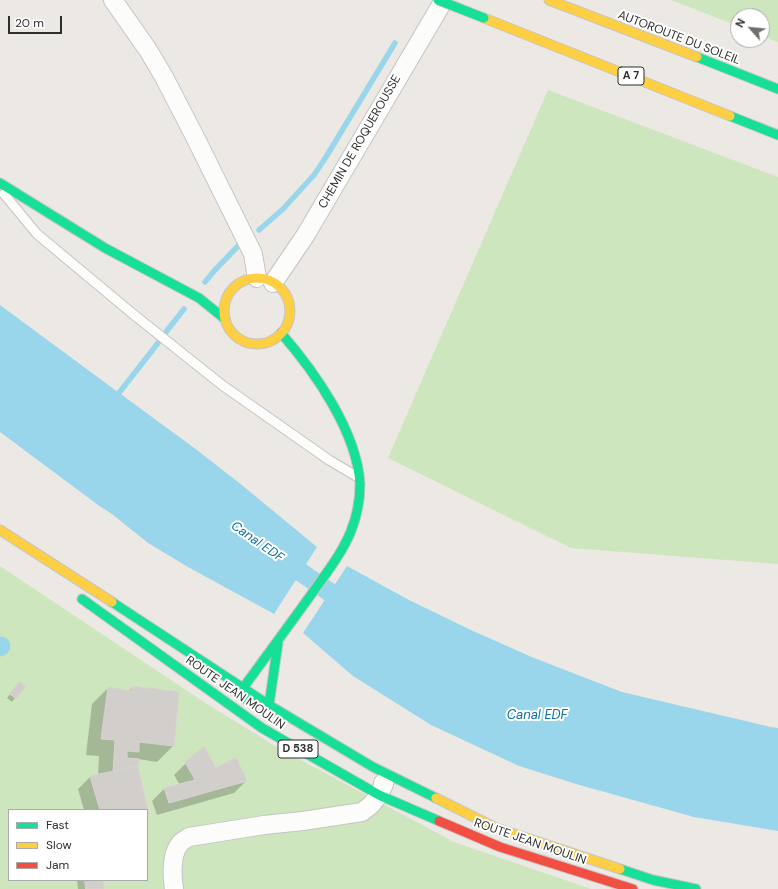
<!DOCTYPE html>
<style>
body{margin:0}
#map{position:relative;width:778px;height:889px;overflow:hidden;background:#ece8e4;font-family:"DM Sans",sans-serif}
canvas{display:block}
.legend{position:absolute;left:8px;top:809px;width:140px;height:72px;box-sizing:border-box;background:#fff;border:1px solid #ababab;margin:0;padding:5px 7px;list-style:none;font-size:12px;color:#2e2e2e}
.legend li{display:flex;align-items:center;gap:8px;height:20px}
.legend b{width:20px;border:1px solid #ababab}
.north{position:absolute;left:730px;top:8px;width:40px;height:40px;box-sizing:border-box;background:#fff;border:1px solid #ababab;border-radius:50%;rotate:297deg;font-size:11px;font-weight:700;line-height:16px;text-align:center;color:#2e2e2e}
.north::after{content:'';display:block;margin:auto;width:14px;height:18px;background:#706f6e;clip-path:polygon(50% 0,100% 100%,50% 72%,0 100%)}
.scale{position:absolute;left:8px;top:16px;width:54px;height:18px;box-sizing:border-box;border:2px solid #2e2e2e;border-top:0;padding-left:5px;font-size:12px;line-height:14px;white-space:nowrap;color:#2e2e2e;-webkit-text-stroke:3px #fff;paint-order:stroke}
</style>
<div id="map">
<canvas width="778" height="889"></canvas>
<ul class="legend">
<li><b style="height:5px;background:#16e098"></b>Fast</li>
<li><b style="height:5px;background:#ffcf43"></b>Slow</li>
<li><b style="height:5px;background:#f24e42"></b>Jam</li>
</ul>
<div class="north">N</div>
<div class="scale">20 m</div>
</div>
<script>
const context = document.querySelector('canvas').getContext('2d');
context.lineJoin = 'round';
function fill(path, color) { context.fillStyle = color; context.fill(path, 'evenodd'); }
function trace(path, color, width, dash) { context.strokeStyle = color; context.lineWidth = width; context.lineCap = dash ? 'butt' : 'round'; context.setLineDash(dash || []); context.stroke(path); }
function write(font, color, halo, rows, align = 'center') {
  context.font = font + ' "DM Sans",sans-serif'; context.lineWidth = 4; context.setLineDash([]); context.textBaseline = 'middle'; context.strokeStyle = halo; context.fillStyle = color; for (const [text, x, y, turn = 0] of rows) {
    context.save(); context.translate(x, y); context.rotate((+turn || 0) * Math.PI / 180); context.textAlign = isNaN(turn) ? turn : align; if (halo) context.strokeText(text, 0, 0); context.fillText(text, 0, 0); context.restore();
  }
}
const green = new Path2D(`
 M 671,0 L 778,0 L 778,42 L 762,36 L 762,16 L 738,16 L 738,26 Z
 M 548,90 L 778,177 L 778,564 L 571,548 L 388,458 Z
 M 0,566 L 207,704 L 280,749 L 454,842 L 591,889 L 0,889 ZM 9,810 L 147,810 L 147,880 L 9,880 Z`);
const water = new Path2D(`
 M 0,305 L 107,384 L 197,450 L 243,486 L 317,547 L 274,614 L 188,567 L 148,543 L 112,514 L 98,505 L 0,432 Z
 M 347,566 L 409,600 L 471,630 L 534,658 L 622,692 L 771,727 L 778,728 L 778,831 L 694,817 L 576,784 L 519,766 L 431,725 L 353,676 L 303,633 Z`);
const shadow = new Path2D(`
 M 19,683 L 15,698 L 12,702 L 7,698 Z
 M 133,687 L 173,746 L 157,762 L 138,759 L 137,767 L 148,814 L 147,815 L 147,810 L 84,810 L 78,789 L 90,777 L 98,776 L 99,756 L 86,755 L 92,704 L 108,688 L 129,691 Z
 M 186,763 L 216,769 L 246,781 L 234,793 L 157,815 L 152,801 L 164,789 L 180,785 L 174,775 Z
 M 77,880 L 102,880 L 103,889 L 78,889 Z`);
const stream = new Path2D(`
 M 259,230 L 283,209 L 314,175 L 326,157 L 395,43
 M 205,282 L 215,270 L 239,245
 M 166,332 L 184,309
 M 115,398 L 158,343`);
const canal = new Path2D(`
 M 279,557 L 351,607
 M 0,647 L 1,646`);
const building = new Path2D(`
 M 19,682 L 26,686 L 16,699 L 10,694 Z
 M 132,686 L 179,692 L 174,746 L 139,742 L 139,752 L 127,751 L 127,758 L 139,759 L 138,767 L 113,772 L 115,740 L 101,739 L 108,687 L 132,691 Z
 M 204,747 L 216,768 L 236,757 L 247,781 L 169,803 L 164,788 L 195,780 L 185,762 Z
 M 138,767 L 149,815 L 147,815 L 147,810 L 100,810 L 90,776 Z
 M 85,880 L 103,880 L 104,889 L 86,889 Z`);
const lane = new Path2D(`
 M 4,194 L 37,234 L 133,314 L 222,385 L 329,460 L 356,476`);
const street = new Path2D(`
 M 113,0 L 148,50 L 164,77 L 195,137 L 253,254 L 257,278
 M 273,283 L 305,236 L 444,0
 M 174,889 C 172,877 171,855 179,845 C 181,841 186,839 189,837 L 264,825 L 303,821 L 362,812 L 371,805 L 379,795 L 384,784 L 383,783`);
const fast = new Path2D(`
 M 697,57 L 778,89
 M 730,116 L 778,135
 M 0,183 L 105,248 L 199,298 L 225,319
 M 82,599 L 262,728 L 379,795 L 439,821
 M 112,602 L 269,705 L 373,767 L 436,798
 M 247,701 L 243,688 C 268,654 293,620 318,585 C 330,568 343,551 351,531 C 357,516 360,499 360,484 C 357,431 314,371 281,333
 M 269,705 L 278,643
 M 620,869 L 653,880 L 696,889`);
const slow = new Path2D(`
 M 549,0 L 697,57
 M 484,18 L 730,116
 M224 311a33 33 0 1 1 66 0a33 33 0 1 1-66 0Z
 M 0,530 L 112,602
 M 436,798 L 496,828 L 620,869`);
const jam = new Path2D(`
 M 439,821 L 500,847 L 633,889`);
const fastBridge = new Path2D(`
 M 438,0 L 484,18`);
const shields = [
 [631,76,26],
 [298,749,40]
];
const shieldNames = [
 ["A 7",631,76],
 ["D 538",298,749]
];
const streetNames = [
 ["AUTOROUTE DU SOLEIL",679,38,21],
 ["CHEMIN DE ROQUEROUSSE",360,142,-60],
 ["ROUTE JEAN MOULIN",235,693,35],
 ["ROUTE JEAN MOULIN",530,842,19]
];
const waterNames = [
 ["Canal EDF",257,542,35],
 ["Canal EDF",537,716]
];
fill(green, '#cee6be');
fill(water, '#99d6ec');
fill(shadow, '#0003');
trace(stream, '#99d6ec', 5.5);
trace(canal, '#99d6ec', 19);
fill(building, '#d1cecb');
trace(building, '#d7d4d0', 1);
trace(lane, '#c5c4c5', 11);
trace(street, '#c5c4c5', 20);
trace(fast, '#c6c5c4', 11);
trace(slow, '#c6c5c4', 11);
trace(jam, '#c6c5c4', 11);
trace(lane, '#fcfcfb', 9);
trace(street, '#fcfcfb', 18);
trace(fast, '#16e098', 9);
trace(slow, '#ffcf43', 9);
trace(jam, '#f24e42', 9);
trace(fastBridge, '#c6c5c4', 11, []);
trace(fastBridge, '#16e098', 9);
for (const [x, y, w] of shields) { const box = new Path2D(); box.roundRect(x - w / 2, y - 9, w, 18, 3); context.fillStyle = '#fff'; context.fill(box); trace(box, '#2e2e2e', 1); }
write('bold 11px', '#2e2e2e', null, shieldNames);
write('12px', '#2e2e2e', '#fff', streetNames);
write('italic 13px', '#0d6fa3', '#fff', waterNames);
</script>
